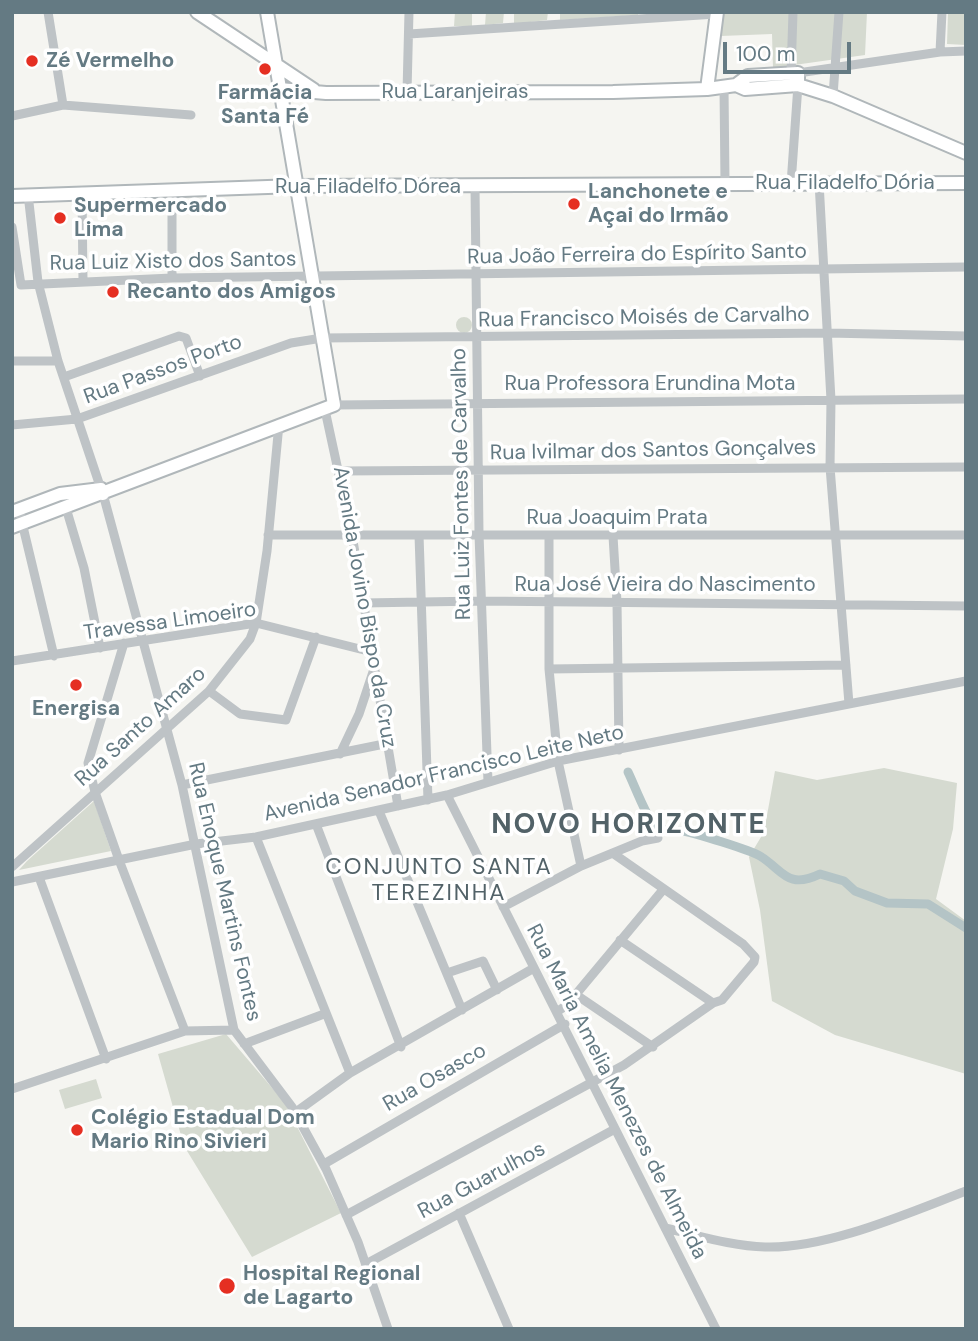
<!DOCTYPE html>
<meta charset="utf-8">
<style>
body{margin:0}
#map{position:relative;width:978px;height:1341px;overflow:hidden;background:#f5f5f1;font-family:"DM Sans",sans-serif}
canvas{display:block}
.frame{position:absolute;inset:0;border:14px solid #647a83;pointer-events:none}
.scale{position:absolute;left:723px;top:42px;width:128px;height:32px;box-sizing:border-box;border:4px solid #647a83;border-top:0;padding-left:9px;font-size:21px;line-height:24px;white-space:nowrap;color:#647a83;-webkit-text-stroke:5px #fff;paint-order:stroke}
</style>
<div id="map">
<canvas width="978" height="1341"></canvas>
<div class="frame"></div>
<div class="scale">100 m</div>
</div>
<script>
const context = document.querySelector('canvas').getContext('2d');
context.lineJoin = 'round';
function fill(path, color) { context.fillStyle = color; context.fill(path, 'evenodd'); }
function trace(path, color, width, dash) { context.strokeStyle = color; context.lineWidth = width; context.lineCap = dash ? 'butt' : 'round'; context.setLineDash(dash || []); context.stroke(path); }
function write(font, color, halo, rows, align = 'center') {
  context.font = font + ' "DM Sans",sans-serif'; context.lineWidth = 7; context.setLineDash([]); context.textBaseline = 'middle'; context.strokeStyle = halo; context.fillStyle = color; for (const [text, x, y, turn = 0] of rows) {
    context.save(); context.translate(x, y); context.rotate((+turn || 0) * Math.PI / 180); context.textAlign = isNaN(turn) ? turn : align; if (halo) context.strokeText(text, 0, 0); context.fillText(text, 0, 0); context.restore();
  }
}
const green = new Path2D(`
 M 455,12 L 472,12 L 472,26 L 454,26 Z
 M 486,12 L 504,12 L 503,23 L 485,25 Z
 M 514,12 L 548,12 L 547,20 L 514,24 Z
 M 560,12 L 638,12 L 638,15 L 560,20 Z
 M 723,12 L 867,12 L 865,55 L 773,68 L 772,34 L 721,36 Z
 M 948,12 L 966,12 L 966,45 L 947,44 Z
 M456 325a8 8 0 1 1 16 0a8 8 0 1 1-16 0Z
 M 884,768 L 957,783 L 953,829 L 936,899 L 966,921 L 966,1074 L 835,1035 L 772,1001 L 760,910 L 749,857 L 764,832 L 775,771 L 817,780 Z
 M 94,801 L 111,851 L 19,870 L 27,861 Z
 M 226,1034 L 285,1103 L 341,1213 L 252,1257 L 184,1146 L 158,1054 Z
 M 96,1079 L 102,1098 L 65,1109 L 59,1090 Z`);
const canal = new Path2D(`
 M 628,772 C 634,784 648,822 657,828 C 665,832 675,829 683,831 C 695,833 750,850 760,856 C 783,870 787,890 820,874 L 844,881 L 855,891 L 887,903 L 928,904 L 966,928`);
const street = new Path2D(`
 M 48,12 L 63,105
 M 942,12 L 940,52 L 966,51
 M 409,34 L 716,14
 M 798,73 L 940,52
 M 791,74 L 793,12
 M 724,87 L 725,183
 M 407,92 L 409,12
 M 833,96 L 839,12
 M 12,116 L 63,105 L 191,115
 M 819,182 L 831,400 L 830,467 L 849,704
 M 791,184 L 798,85
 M 475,186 L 479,534 L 488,782
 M 82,192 L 83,282
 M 28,194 L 38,282 L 58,361 L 101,489
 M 12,227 L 21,285 L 172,278 L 966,267
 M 172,278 L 172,191
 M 12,361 L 58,361
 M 64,377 L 179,336 L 186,338 L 200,376
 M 334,405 L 966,399
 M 325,410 L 352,535 L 398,806
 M 12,425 L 77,419 L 291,343 L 322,338 L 828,333 L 966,336
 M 340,471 L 966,467
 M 103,494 L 182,785 L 234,1030 L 292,1107 L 326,1169 L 358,1242 L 388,1329
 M 66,508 L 84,568 L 100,648
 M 19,510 L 54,656
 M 268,535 L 966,535
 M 419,535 L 428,800
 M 549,535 L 549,669 L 558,761 L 581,866
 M 613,536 L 617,602 L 619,750
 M 363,603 L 481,601 L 966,606
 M 124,643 L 88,763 L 95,792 L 119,860 L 185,1031
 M 12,661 L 256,623 L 372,652
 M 549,669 L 846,665
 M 209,691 L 240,714 L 286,720 L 316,637
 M 340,754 L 359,714 L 375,666
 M 182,785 L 389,743
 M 447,795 L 716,1329
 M 379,811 L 462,1010
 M 316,824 L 401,1047
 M 256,837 L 350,1073
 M 614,854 L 743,944 L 755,957 L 754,962 L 722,1000 L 713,1003 L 620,940
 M 12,867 L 209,691 L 250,639 L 256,623 L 267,551 L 279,424
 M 39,877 L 106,1059
 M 12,882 L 196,844 L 256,837 L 447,795 L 558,761 L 966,681
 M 503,907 L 581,866 L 642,841 L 658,838
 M 447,973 L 483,961 L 497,990
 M 575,994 L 653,1047
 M 558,1011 L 567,1005 L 662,891
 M 244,1044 L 324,1014
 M 12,1089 L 185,1031 L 234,1030
 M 296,1112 L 350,1073 L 534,968
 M 324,1164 L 565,1024
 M 459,1213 L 509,1329
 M 346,1215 L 624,1065 L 713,1003
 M 665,1228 C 697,1235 731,1246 765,1247 C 827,1249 908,1213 966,1191
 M 366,1264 L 615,1129`);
const secondary = new Path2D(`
 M 197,12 L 314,90
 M 736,85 L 748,76 L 798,73 L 798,85
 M 279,89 L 326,93 L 613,92 L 707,89 L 736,85 L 745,89 L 798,85 L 833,96 L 966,153
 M 707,89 L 717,12
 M 12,196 L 296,186 L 966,183
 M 12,512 L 60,494 L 101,489 L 103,494
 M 12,527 L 334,405 L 267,12`);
const markers = [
 [32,61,7,"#e52f22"],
 [265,69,7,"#e52f22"],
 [574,204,7,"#e52f22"],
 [60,218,7,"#e52f22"],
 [113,292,7,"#e52f22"],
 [76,685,7,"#e52f22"],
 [77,1130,7,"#e52f22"],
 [227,1286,9,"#e52f22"]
];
const poiNames = [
 ["Zé Vermelho",46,61],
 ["Farmácia",265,93,"center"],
 ["Santa Fé",265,117,"center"],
 ["Lanchonete e",588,192],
 ["Açai do Irmão",588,216],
 ["Supermercado",74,206],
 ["Lima",74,230],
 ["Recanto dos Amigos",127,292],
 ["Energisa",76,709,"center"],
 ["Colégio Estadual Dom",91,1118],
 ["Mario Rino Sivieri",91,1142],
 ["Hospital Regional",243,1274],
 ["de Lagarto",243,1298]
];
const streetNames = [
 ["Rua Laranjeiras",455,92],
 ["Rua Filadelfo Dória",845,183],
 ["Rua Filadelfo Dórea",368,187],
 ["Rua João Ferreira do Espírito Santo",637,255,-1],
 ["Rua Luiz Xisto dos Santos",173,262,-1],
 ["Rua Francisco Moisés de Carvalho",644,318,-1],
 ["Rua Passos Porto",163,370,-20],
 ["Rua Professora Erundina Mota",650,384],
 ["Rua Ivilmar dos Santos Gonçalves",653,451,-1],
 ["Rua Luiz Fontes de Carvalho",462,484,-91],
 ["Rua Joaquim Prata",617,518],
 ["Rua José Vieira do Nascimento",665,585],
 ["Avenida Jovino Bispo da Cruz",364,607,80],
 ["Travessa Limoeiro",170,622,-8],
 ["Rua Santo Amaro",141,727,-42],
 ["Avenida Senador Francisco Leite Neto",444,774,-13],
 ["Rua Enoque Martins Fontes",224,892,77],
 ["Rua Osasco",435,1078,-30],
 ["Rua Maria Amelia Menezes de Almeida",616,1092,63],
 ["Rua Guarulhos",482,1181,-28]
];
const neighbourhoodNames = [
 ["CONJUNTO SANTA",439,868],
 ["TEREZINHA",439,894]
];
const districtNames = [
 ["NOVO HORIZONTE",629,826]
];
fill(green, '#d5dad0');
trace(canal, '#b4c4c6', 9);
trace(secondary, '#b0b7ba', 16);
trace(street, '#bec3c6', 9);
trace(secondary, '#fff', 12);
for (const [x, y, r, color] of markers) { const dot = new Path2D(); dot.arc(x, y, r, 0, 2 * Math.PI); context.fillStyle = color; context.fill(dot); trace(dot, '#fff', 2.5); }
write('bold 21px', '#647a83', '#fff', poiNames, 'left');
write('21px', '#647a83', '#fff', streetNames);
context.letterSpacing = '2px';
write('23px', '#526268', '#fff', neighbourhoodNames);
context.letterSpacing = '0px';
context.letterSpacing = '2px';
write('bold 28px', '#526268', '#fff', districtNames);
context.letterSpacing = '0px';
</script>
